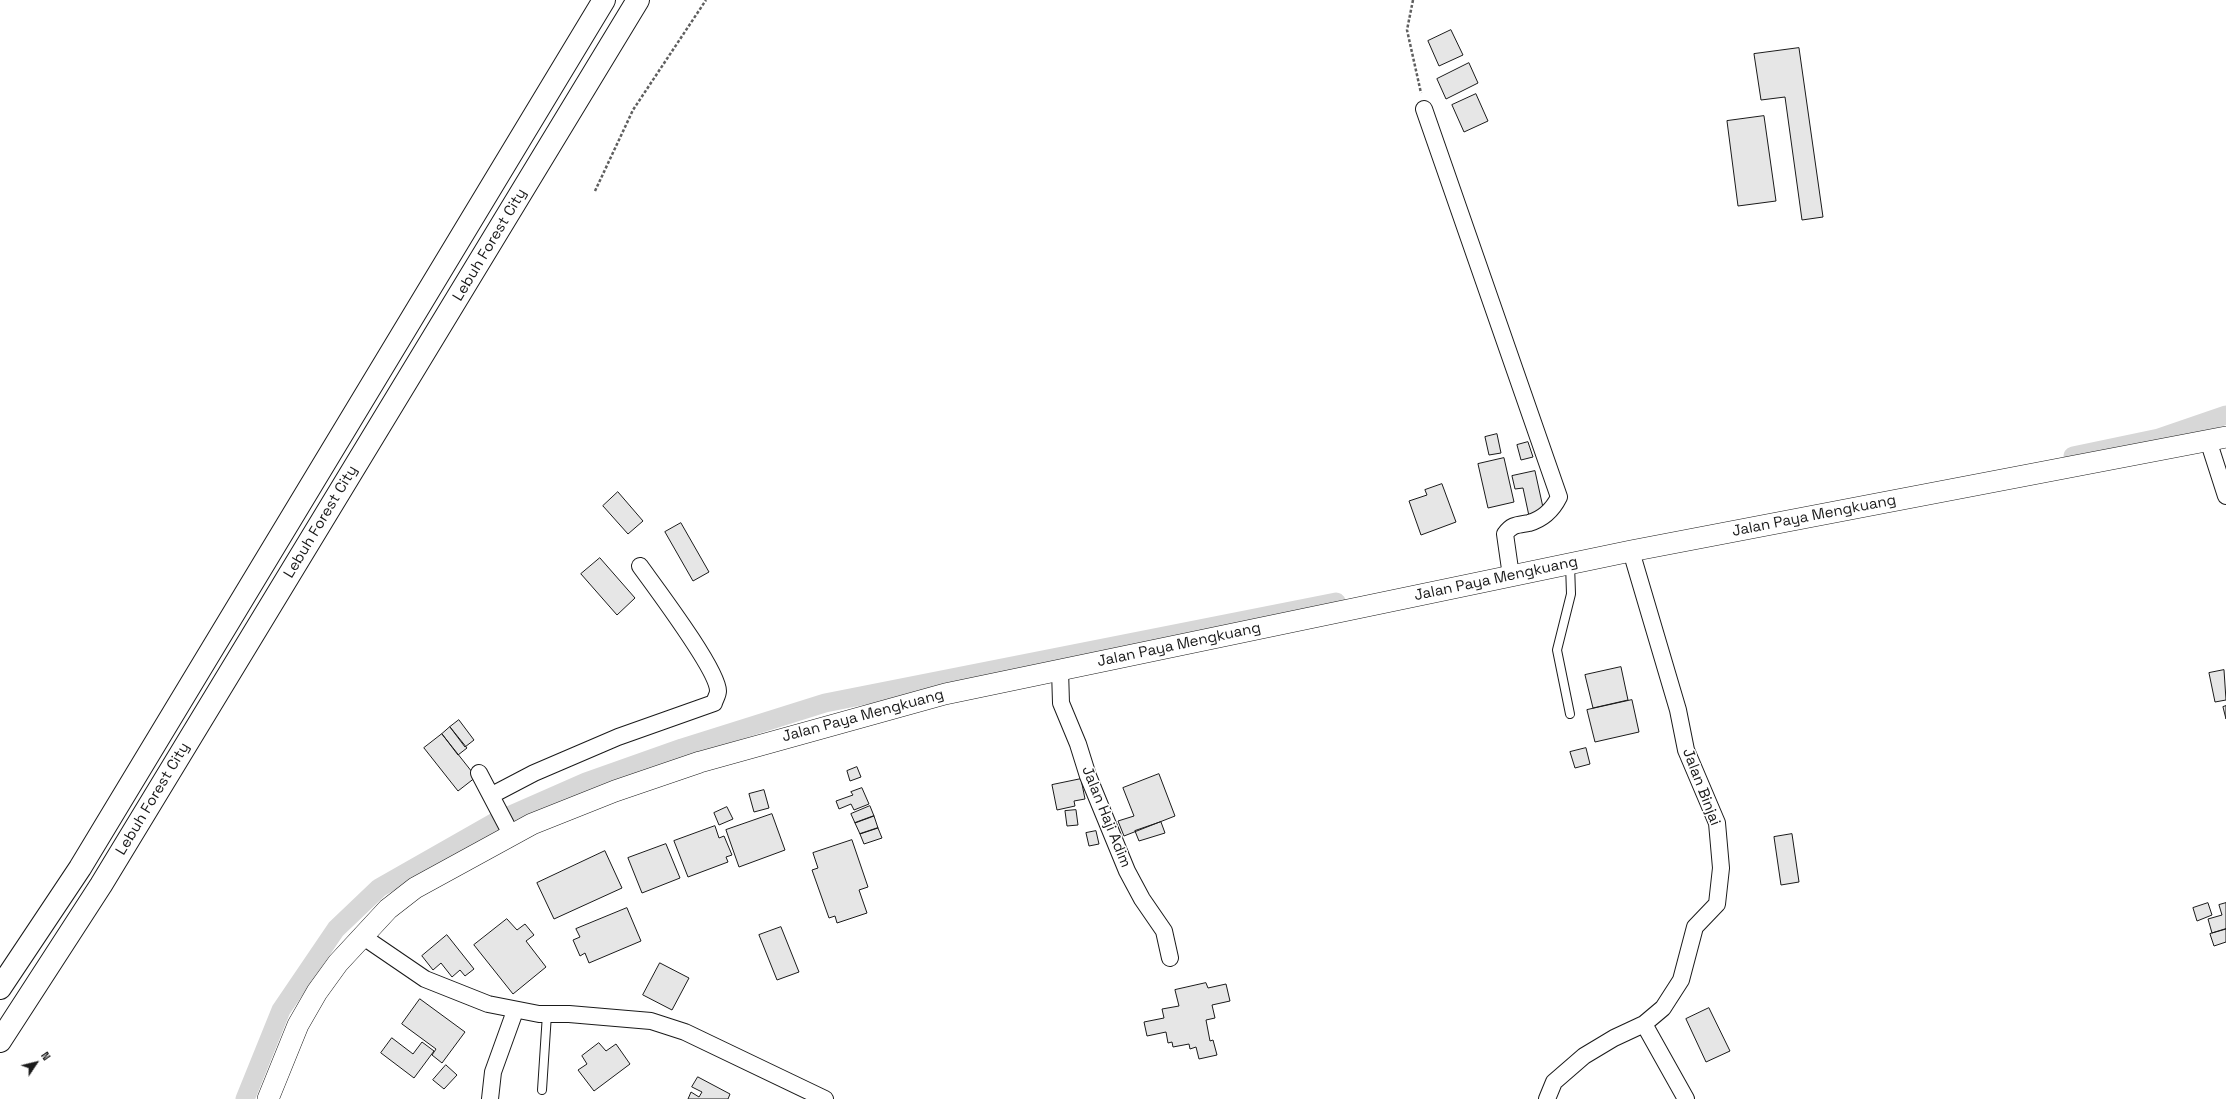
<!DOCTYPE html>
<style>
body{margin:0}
#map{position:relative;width:2226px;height:1099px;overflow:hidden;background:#fff;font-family:"Space Grotesk",sans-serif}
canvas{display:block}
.north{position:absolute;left:16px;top:1043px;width:40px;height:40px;-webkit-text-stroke:3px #fff;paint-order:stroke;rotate:55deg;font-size:11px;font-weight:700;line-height:16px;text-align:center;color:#1a1a1a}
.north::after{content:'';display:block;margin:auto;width:14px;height:18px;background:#1a1a1a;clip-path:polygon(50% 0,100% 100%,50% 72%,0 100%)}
</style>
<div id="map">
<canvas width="2226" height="1099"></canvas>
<div class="north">N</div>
</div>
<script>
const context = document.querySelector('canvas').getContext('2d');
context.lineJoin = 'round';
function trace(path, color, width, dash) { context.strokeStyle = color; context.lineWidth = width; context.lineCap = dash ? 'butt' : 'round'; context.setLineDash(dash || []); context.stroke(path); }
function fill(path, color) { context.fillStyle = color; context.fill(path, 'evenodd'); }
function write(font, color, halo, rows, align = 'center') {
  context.font = font + ' "Space Grotesk",sans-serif'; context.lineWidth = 3; context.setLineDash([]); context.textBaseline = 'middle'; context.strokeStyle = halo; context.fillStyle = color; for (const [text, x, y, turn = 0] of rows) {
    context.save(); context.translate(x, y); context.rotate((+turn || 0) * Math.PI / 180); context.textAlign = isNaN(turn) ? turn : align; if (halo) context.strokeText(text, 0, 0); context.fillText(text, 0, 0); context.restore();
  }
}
const canal = new Path2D(`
 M 2073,456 L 2159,438 L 2226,415
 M 245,1099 L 281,1010 L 336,929 L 379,888 L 495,822 L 586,782 L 682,748 L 825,703 L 1336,602`);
const building = new Path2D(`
 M 1451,30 L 1463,55 L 1439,66 L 1428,41 Z
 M 1799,48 L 1823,217 L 1802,220 L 1785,97 L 1761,100 L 1754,54 Z
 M 1469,63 L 1478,83 L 1446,99 L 1437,79 Z
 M 1476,94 L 1488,121 L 1464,132 L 1452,105 Z
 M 1764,116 L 1776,201 L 1738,206 L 1727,121 Z
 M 1497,434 L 1501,453 L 1489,455 L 1485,437 Z
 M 1528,442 L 1533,457 L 1521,460 L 1517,445 Z
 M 1504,458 L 1514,502 L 1488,508 L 1478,464 Z
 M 1535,471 L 1544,512 L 1529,516 L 1523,488 L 1515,489 L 1512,476 Z
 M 1442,484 L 1456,522 L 1421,535 L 1409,501 L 1427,495 L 1425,490 Z
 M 618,492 L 643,521 L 628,534 L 603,506 Z
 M 681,523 L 709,572 L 693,581 L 665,532 Z
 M 600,558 L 635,598 L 617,615 L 581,574 Z
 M 1621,667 L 1628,700 L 1593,708 L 1585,675 Z
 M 2224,670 L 2226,700 L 2215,702 L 2209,673 Z
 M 1632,700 L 1639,732 L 1595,742 L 1587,710 Z
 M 2226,706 L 2226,719 L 2223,707 Z
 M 459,720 L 474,740 L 465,747 L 450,727 Z
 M 450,727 L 467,748 L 458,755 L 442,734 Z
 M 442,734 L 476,777 L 458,791 L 424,748 Z
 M 1586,748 L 1590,764 L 1575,768 L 1570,752 Z
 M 857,767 L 861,777 L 850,781 L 847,771 Z
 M 1159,774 L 1175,816 L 1124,836 L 1118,821 L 1134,816 L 1123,788 Z
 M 1081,779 L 1085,799 L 1074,801 L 1075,806 L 1057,810 L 1052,785 Z
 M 862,788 L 869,804 L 854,810 L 851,804 L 839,809 L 836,801 L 853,795 L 851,792 Z
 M 764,790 L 769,808 L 754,812 L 749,794 Z
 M 870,806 L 874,816 L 855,823 L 851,814 Z
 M 727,807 L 733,819 L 719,825 L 714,813 Z
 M 1076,810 L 1078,825 L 1067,826 L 1065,811 Z
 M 772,814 L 785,850 L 739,867 L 726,830 Z
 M 874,816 L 878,828 L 860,834 L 855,823 Z
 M 1161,822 L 1165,833 L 1139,841 L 1135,831 Z
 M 715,826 L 719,838 L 724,836 L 732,855 L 726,857 L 728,862 L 688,877 L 674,841 Z
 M 878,828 L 882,838 L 864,844 L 860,834 Z
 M 1096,831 L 1099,844 L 1089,846 L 1086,833 Z
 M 1792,834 L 1799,882 L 1781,885 L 1774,837 Z
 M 852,840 L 868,887 L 859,890 L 867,913 L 837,923 L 835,916 L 829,918 L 812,870 L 818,868 L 813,853 Z
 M 666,844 L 680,878 L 642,893 L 628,858 Z
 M 605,851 L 622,888 L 554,919 L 537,883 Z
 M 2208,903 L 2212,915 L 2197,921 L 2193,908 Z
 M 2226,903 L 2226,929 L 2212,933 L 2208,919 L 2222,915 L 2219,905 Z
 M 627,908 L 641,941 L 589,963 L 585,953 L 580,956 L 573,940 L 580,937 L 576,929 Z
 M 507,919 L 517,930 L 525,924 L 534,935 L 526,941 L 546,967 L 513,994 L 474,945 Z
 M 781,927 L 799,972 L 777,980 L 759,935 Z
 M 2226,929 L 2226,942 L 2214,946 L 2210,934 Z
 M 447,935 L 474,969 L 465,976 L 460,970 L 452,977 L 441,963 L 433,970 L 422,956 Z
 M 660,963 L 689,978 L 672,1010 L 643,995 Z
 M 1206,983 L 1208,988 L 1226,984 L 1230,1001 L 1212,1005 L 1215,1018 L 1206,1020 L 1210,1041 L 1213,1040 L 1217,1055 L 1199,1059 L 1196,1047 L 1190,1049 L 1189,1044 L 1173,1047 L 1172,1042 L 1168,1043 L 1166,1032 L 1147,1036 L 1144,1022 L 1164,1018 L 1162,1009 L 1179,1006 L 1175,990 Z
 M 420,999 L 465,1032 L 442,1063 L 432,1055 L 436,1049 L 402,1024 Z
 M 1709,1008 L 1730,1051 L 1706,1062 L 1686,1019 Z
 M 392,1038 L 413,1054 L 422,1042 L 434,1051 L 414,1078 L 381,1053 Z
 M 599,1043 L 606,1051 L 616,1044 L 630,1064 L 594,1091 L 578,1070 L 587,1064 L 582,1056 Z
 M 446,1065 L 457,1075 L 444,1089 L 433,1080 Z
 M 698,1077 L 730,1094 L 728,1099 L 688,1099 L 691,1092 L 699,1097 L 702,1092 L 692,1087 Z`);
const path = new Path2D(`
 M 1413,0 L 1407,30 L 1421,93
 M 595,191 L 633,110 L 706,0`);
const service = new Path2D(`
 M 1570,714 L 1557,650 L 1571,594 L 1570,564
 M 542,1090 L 547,1014`);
const minor = new Path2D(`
 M 1424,109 L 1559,497 C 1553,509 1543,519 1529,523 C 1518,525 1512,524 1505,534 L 1511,576
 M 2208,440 L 2226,496
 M 1060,670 L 1061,703 L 1078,744 L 1088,776 L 1127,871 L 1142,899 L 1164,931 L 1170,958
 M 479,773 L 511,834
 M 492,795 L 534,773 L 618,737 L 714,703 C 715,699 718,695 718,691 C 718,670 655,587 640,566
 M 362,936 L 425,979 L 488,1004 L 539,1014 L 569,1014 L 651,1021 L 685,1032 L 825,1099
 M 1644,1024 L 1686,1099
 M 490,1099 L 493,1072 L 515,1011
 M 1547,1099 L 1554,1082 L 1584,1056 L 1614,1038 L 1644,1024 L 1663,1008 L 1681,980 L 1695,927 L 1717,904 L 1721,868 L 1717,823 L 1686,750 L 1678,710 L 1631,551`);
const tertiary = new Path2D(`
 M 268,1099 L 298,1025 L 317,992 L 338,963 L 388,909 L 415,888 L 532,824 L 615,791 L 700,762 L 945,694 L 1631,551 L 2226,437`);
const primary = new Path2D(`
 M 0,988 L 80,868 L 604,0
 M 0,1041 L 101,885 L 638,0`);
const streetNames = [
 ["Lebuh Forest City",490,245,-59],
 ["Jalan Paya Mengkuang",1814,516,-11],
 ["Lebuh Forest City",321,522,-59],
 ["Jalan Paya Mengkuang",1496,579,-12],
 ["Jalan Paya Mengkuang",1179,645,-12],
 ["Jalan Paya Mengkuang",863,716,-15],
 ["Jalan Binjai",1701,787,69],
 ["Lebuh Forest City",153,799,-59],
 ["Jalan Haji Adim",1106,817,68]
];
trace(canal, '#d7d7d7', 19);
fill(building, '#e6e6e6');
trace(building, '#1a1a1a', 1);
trace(service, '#1a1a1a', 10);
trace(minor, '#1a1a1a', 18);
trace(tertiary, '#1a1a1a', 22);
trace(primary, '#1a1a1a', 24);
trace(path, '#5f5f5f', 2.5, [3, 2]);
trace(service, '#fff', 8);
trace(minor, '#fff', 16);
trace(tertiary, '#fff', 21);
trace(primary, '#fff', 22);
write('15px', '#1a1a1a', '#fff', streetNames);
</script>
